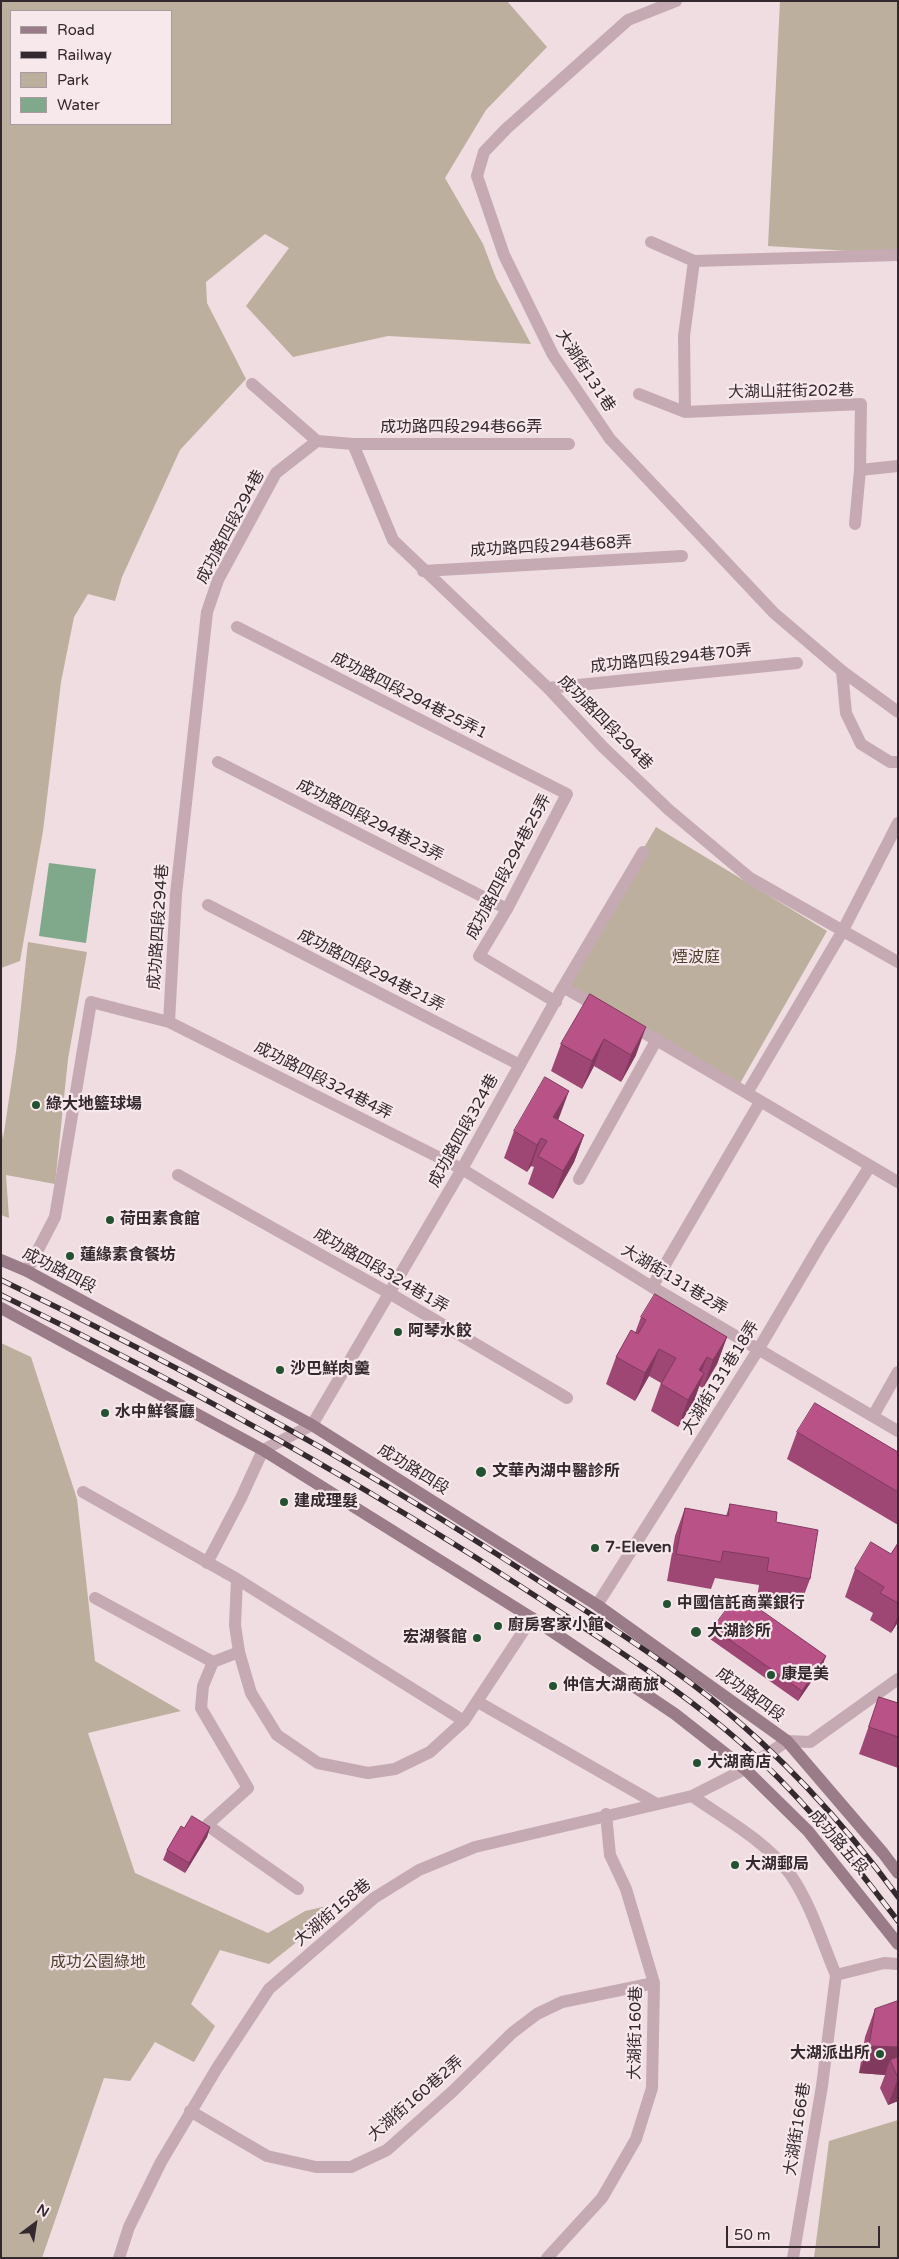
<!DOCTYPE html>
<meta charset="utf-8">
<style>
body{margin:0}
#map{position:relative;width:899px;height:2259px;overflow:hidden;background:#efdde1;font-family:"Varela Round",sans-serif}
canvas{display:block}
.frame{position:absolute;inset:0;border:2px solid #34292e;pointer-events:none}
.legend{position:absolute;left:10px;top:10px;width:162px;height:115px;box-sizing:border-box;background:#f7e8ec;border:1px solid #a99ca0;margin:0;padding:6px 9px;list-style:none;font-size:15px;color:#34292e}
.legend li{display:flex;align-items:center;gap:10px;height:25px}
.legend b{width:25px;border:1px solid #a99ca0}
.north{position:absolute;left:10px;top:2199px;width:50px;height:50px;-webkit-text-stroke:4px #f7e8ec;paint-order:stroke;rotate:31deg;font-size:14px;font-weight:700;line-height:20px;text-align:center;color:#34292e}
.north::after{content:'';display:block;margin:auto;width:18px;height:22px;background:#34292e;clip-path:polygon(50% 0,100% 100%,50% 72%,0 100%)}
.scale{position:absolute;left:726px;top:2226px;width:154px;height:22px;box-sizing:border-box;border:2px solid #34292e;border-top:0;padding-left:6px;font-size:15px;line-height:18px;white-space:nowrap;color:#34292e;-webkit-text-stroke:4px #f7e8ec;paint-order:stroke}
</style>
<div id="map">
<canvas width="899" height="2259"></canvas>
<div class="frame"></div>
<ul class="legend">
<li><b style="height:6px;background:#997c88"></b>Road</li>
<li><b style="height:6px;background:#34292e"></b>Railway</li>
<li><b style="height:14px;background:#bcaf9e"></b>Park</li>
<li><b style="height:14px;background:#7fa98a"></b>Water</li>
</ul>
<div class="north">N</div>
<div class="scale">50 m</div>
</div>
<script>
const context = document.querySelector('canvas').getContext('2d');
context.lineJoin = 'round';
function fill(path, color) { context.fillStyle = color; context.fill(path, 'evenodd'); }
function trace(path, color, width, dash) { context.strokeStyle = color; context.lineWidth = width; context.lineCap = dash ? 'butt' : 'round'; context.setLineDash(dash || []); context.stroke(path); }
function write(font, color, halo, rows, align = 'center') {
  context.font = font + ' "Varela Round","Noto Sans TC",sans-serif'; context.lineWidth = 4.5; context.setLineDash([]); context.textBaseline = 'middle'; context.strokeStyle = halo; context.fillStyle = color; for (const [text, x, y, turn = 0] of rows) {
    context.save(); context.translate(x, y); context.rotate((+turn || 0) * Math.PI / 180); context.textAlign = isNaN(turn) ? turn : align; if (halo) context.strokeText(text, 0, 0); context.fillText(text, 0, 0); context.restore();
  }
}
const green = new Path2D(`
 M 1,1 L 507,1 L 547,47 L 486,110 L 445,178 L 483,244 L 496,278 L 531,344 L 388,336 L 293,357 L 246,306 L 289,248 L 265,234 L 206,282 L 207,303 L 246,379 L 180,450 L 122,577 L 115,601 L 88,594 L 74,617 L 61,682 L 43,831 L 20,961 L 1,968 ZM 171,11 L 171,124 L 11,124 L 11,11 Z
 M 780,1 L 898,1 L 898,254 L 768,246 Z
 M 656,827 L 827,931 L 738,1087 L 563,987 Z
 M 28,942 L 87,952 L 68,1059 L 55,1184 L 6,1175 L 9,1218 L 1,1215 L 1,1123 L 3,1139 L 16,1052 Z
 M 1,1343 L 31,1357 L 77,1499 L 95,1661 L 181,1711 L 88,1733 L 135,1873 L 268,1933 L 305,1911 L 327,1906 L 322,1922 L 269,1964 L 220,1950 L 191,2004 L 215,2026 L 194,2062 L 155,2042 L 130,2081 L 104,2078 L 42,2258 L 1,2258 Z
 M 898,2120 L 898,2258 L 814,2258 L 829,2141 Z`);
const water = new Path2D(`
 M 49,863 L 96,869 L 86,943 L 39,936 Z`);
const lane = new Path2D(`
 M 676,1 L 628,20 L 506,129 L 484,152 L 477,176 L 504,255 L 553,355 L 610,439 L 774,613 L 842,671
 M 639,394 L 685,412 L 861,404 L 860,470 L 855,524
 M 685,412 L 684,336 L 694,261
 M 860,470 L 898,466
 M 95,1598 L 213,1662 L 239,1652
 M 213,1662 L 203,1686 L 201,1708 L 248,1788 L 207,1825 L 298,1889`);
const street = new Path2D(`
 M 651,242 L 694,261 L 898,255
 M 252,384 L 317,441
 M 353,444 L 393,540 L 548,688 L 603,747 L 669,810 L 750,878 L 898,962
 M 423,571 L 682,556
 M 237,627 L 567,794 L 507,909 L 479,956 L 556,1002
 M 842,671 L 846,713 L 861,744 L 890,762 L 898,762
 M 842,671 L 898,712
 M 548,688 L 797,663
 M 218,762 L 507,909
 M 208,905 L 520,1065
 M 563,987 L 600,1008
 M 169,1022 L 176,894 L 207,612 L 218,580 L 276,473 L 317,441 L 353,444 L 569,444
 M 631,1025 L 898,1182
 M 747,1093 L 842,932 L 898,823
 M 178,1175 L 389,1293 L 567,1398
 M 579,1179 L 657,1039
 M 27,1271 L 55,1217 L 91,1002 L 169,1022 L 462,1169 L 652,1287 L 898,1431
 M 652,1287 L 760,1102
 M 873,1416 L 898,1372
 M 83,1492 L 237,1579 L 464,1721
 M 207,1563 L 241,1498 L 263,1450 L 312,1425 L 462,1169 L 563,987 L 643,852
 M 237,1579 L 235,1625 L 239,1652 L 251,1693 L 277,1735 L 318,1763 L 368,1773 L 395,1769 L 430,1752 L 464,1721 L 532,1618
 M 597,1605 L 758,1350 L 821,1243 L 870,1166
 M 478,1702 L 655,1803
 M 692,1796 C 725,1819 766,1841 790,1874 C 811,1904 822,1942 836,1975 L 884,1963 L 898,1964
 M 190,2111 L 267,2156 L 316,2167 L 351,2167 L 387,2150 L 453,2091 L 512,2033 L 537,2014 L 562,2002 L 654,1983
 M 119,2258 L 129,2227 L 161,2162 L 217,2068 L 269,1989 L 374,1898 L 419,1870 L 475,1847 L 692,1796 L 745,1769 L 787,1741 L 810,1742 L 898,1679
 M 547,2258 L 602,2198 L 636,2139 L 652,2088 L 654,1983 L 626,1889 L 610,1855 L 606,1814
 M 793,2258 L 822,2086 L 836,1975`);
const secondary = new Path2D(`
 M 1,1260 L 27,1271 L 312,1425 L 597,1605 L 787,1741 L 883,1853 L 898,1873
 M 1,1308 L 263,1450 L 532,1618 L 675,1714 L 745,1769 L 808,1831 L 898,1944`);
const rail = new Path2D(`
 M 1,1280 C 174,1363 341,1454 503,1558 C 573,1603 644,1646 709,1697 C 781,1755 844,1823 898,1897
 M 1,1295 C 186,1385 365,1484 537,1597 C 615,1648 693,1697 761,1761 C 812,1809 855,1865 898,1921`);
const wall = new Path2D(`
 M 590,994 L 636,1055 L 621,1082 L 594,1066 L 582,1089 L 551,1071 L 561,1044 Z
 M 559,1118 L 558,1120 L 584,1135 L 574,1162 L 553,1199 L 528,1184 L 534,1167 L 531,1166 L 527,1172 L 504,1158 L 514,1131 Z
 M 641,1317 L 727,1337 L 717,1364 L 703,1388 L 699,1386 L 694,1401 L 678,1427 L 651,1411 L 661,1383 L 649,1376 L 635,1401 L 606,1384 L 616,1357 L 635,1333 Z
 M 797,1432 L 898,1452 L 898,1525 L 787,1459 Z
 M 730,1504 L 776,1522 L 810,1579 L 800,1606 L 757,1598 L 759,1585 L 715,1578 L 711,1589 L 667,1581 L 675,1536 L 685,1508 L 726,1516 Z
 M 898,1543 L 898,1622 L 891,1633 L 870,1620 L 873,1613 L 845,1597 L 855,1569 L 891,1554 Z
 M 713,1628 L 826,1656 L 822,1666 L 798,1701 L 710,1639 Z
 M 879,1697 L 898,1703 L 898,1768 L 859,1754 Z
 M 210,1827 L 207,1837 L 185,1873 L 163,1860 L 167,1850 L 184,1828 Z
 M 898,2001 L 898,2101 L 888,2105 L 880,2088 L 885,2075 L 859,2073 L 865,2037 L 875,2009 Z`);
const shadedWall = new Path2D(`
 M 646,1027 L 636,1055 L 621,1082 L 631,1055 Z
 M 604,1039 L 594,1066 L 582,1089 L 592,1061 Z
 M 569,1091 L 559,1118 L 546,1141 L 553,1117 Z
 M 584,1135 L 574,1162 L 553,1199 L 563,1171 Z
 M 541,1138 L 531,1166 L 527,1172 L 537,1145 Z
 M 727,1337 L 717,1364 L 703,1388 L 713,1360 Z
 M 659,1349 L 649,1376 L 635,1401 L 645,1373 Z
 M 707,1357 L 697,1384 L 699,1370 Z
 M 704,1373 L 694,1401 L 678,1427 L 688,1400 Z
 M 898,1615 L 898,1622 L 891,1633 Z
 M 826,1656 L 822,1666 L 798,1701 L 802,1691 Z
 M 210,1827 L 207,1837 L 185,1873 L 189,1863 Z
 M 869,2046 L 898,2047 L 898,2071 L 890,2060 L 885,2075 L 859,2073 Z
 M 898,2078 L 898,2101 L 888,2105 Z`);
const building = new Path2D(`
 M 590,994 L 646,1027 L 631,1055 L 604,1039 L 592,1061 L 561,1044 Z
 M 545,1077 L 569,1091 L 553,1117 L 584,1135 L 563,1171 L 538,1156 L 547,1141 L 541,1138 L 537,1145 L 514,1131 Z
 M 655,1294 L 727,1337 L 713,1360 L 707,1357 L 699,1370 L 704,1373 L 688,1400 L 661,1384 L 676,1358 L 659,1349 L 645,1373 L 616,1357 L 631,1330 L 638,1334 L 646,1320 L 641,1317 Z
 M 815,1403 L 898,1452 L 898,1492 L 797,1432 Z
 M 730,1504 L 777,1512 L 776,1522 L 818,1530 L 810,1579 L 767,1571 L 769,1558 L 723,1551 L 721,1562 L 676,1554 L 685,1508 L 728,1516 Z
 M 871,1542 L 891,1554 L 898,1543 L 898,1603 L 880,1593 L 884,1587 L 855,1569 Z
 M 738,1594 L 826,1656 L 802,1691 L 713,1628 Z
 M 879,1697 L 898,1703 L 898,1737 L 869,1727 Z
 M 192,1816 L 210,1827 L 189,1863 L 167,1850 L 181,1826 L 184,1828 Z
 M 898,2001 L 898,2047 L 869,2046 L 875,2009 Z
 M 898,2057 L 898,2078 L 890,2060 Z`);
const markers = [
 [36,1105,5,"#235131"],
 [110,1220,5,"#235131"],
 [70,1256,5,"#235131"],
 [398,1332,5,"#235131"],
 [280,1370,5,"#235131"],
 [105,1413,5,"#235131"],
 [481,1472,6,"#235131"],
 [284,1502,5,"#235131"],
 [595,1548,5,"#235131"],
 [667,1604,5,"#235131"],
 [498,1626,5,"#235131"],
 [696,1632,6,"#235131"],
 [477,1638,5,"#235131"],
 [771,1675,5,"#235131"],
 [553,1686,5,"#235131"],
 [697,1763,5,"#235131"],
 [735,1865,5,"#235131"],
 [880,2054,5,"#235131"]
];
const streetNames = [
 ["大湖街131巷",585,371,57],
 ["大湖山莊街202巷",791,392,-1],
 ["成功路四段294巷66弄",461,428],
 ["成功路四段294巷",231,527,-62],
 ["成功路四段294巷68弄",551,547,-3],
 ["成功路四段294巷70弄",671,659,-6],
 ["成功路四段294巷25弄1",409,696,27],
 ["成功路四段294巷",605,723,45],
 ["成功路四段294巷23弄",370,821,27],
 ["成功路四段294巷25弄",509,867,-62],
 ["成功路四段294巷",159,927,-86],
 ["成功路四段294巷21弄",371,971,27],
 ["成功路四段324巷4弄",323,1081,27],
 ["成功路四段324巷",464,1131,-61],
 ["成功路四段",59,1271,27],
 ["成功路四段324巷1弄",381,1271,30],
 ["大湖街131巷2弄",674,1280,31],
 ["大湖街131巷18弄",721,1378,-58],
 ["成功路四段",413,1470,32],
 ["成功路四段",750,1695,36],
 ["成功路五段",838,1843,49],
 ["大湖街158巷",333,1913,-40],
 ["大湖街160巷",636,2033,-89],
 ["大湖街160巷2弄",416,2099,-41],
 ["大湖街166巷",798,2129,-81]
];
const parkNames = [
 ["煙波庭",696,958],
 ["成功公園綠地",98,1963]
];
const poiNames = [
 ["綠大地籃球場",46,1105],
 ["荷田素食館",120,1220],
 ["蓮緣素食餐坊",80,1256],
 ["阿琴水餃",408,1332],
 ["沙巴鮮肉羹",290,1370],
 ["水中鮮餐廳",115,1413],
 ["文華內湖中醫診所",492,1472],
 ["建成理髮",294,1502],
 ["7-Eleven",605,1548],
 ["中國信託商業銀行",677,1604],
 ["廚房客家小館",508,1626],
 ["大湖診所",707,1632],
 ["宏湖餐館",467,1638,"right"],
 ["康是美",781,1675],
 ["仲信大湖商旅",563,1686],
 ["大湖商店",707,1763],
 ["大湖郵局",745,1865],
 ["大湖派出所",870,2054,"right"]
];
fill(green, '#bcaf9e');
fill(water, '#7fa98a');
trace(lane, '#c6aab3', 12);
trace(street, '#c6aab3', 12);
trace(secondary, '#997c88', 12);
trace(rail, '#34292e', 5.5);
trace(rail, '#f7e8ec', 4, [11]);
fill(wall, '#9e4774');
fill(shadedWall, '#81395e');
fill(building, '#b85287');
trace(building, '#81395e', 1);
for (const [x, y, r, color] of markers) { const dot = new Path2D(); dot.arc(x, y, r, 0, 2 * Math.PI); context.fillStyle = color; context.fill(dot); trace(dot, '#f7e8ec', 2); }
write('16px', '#34292e', '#f7e8ec', streetNames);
write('16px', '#4f422f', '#f7e8ec', parkNames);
write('bold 16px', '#34292e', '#f7e8ec', poiNames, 'left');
</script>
